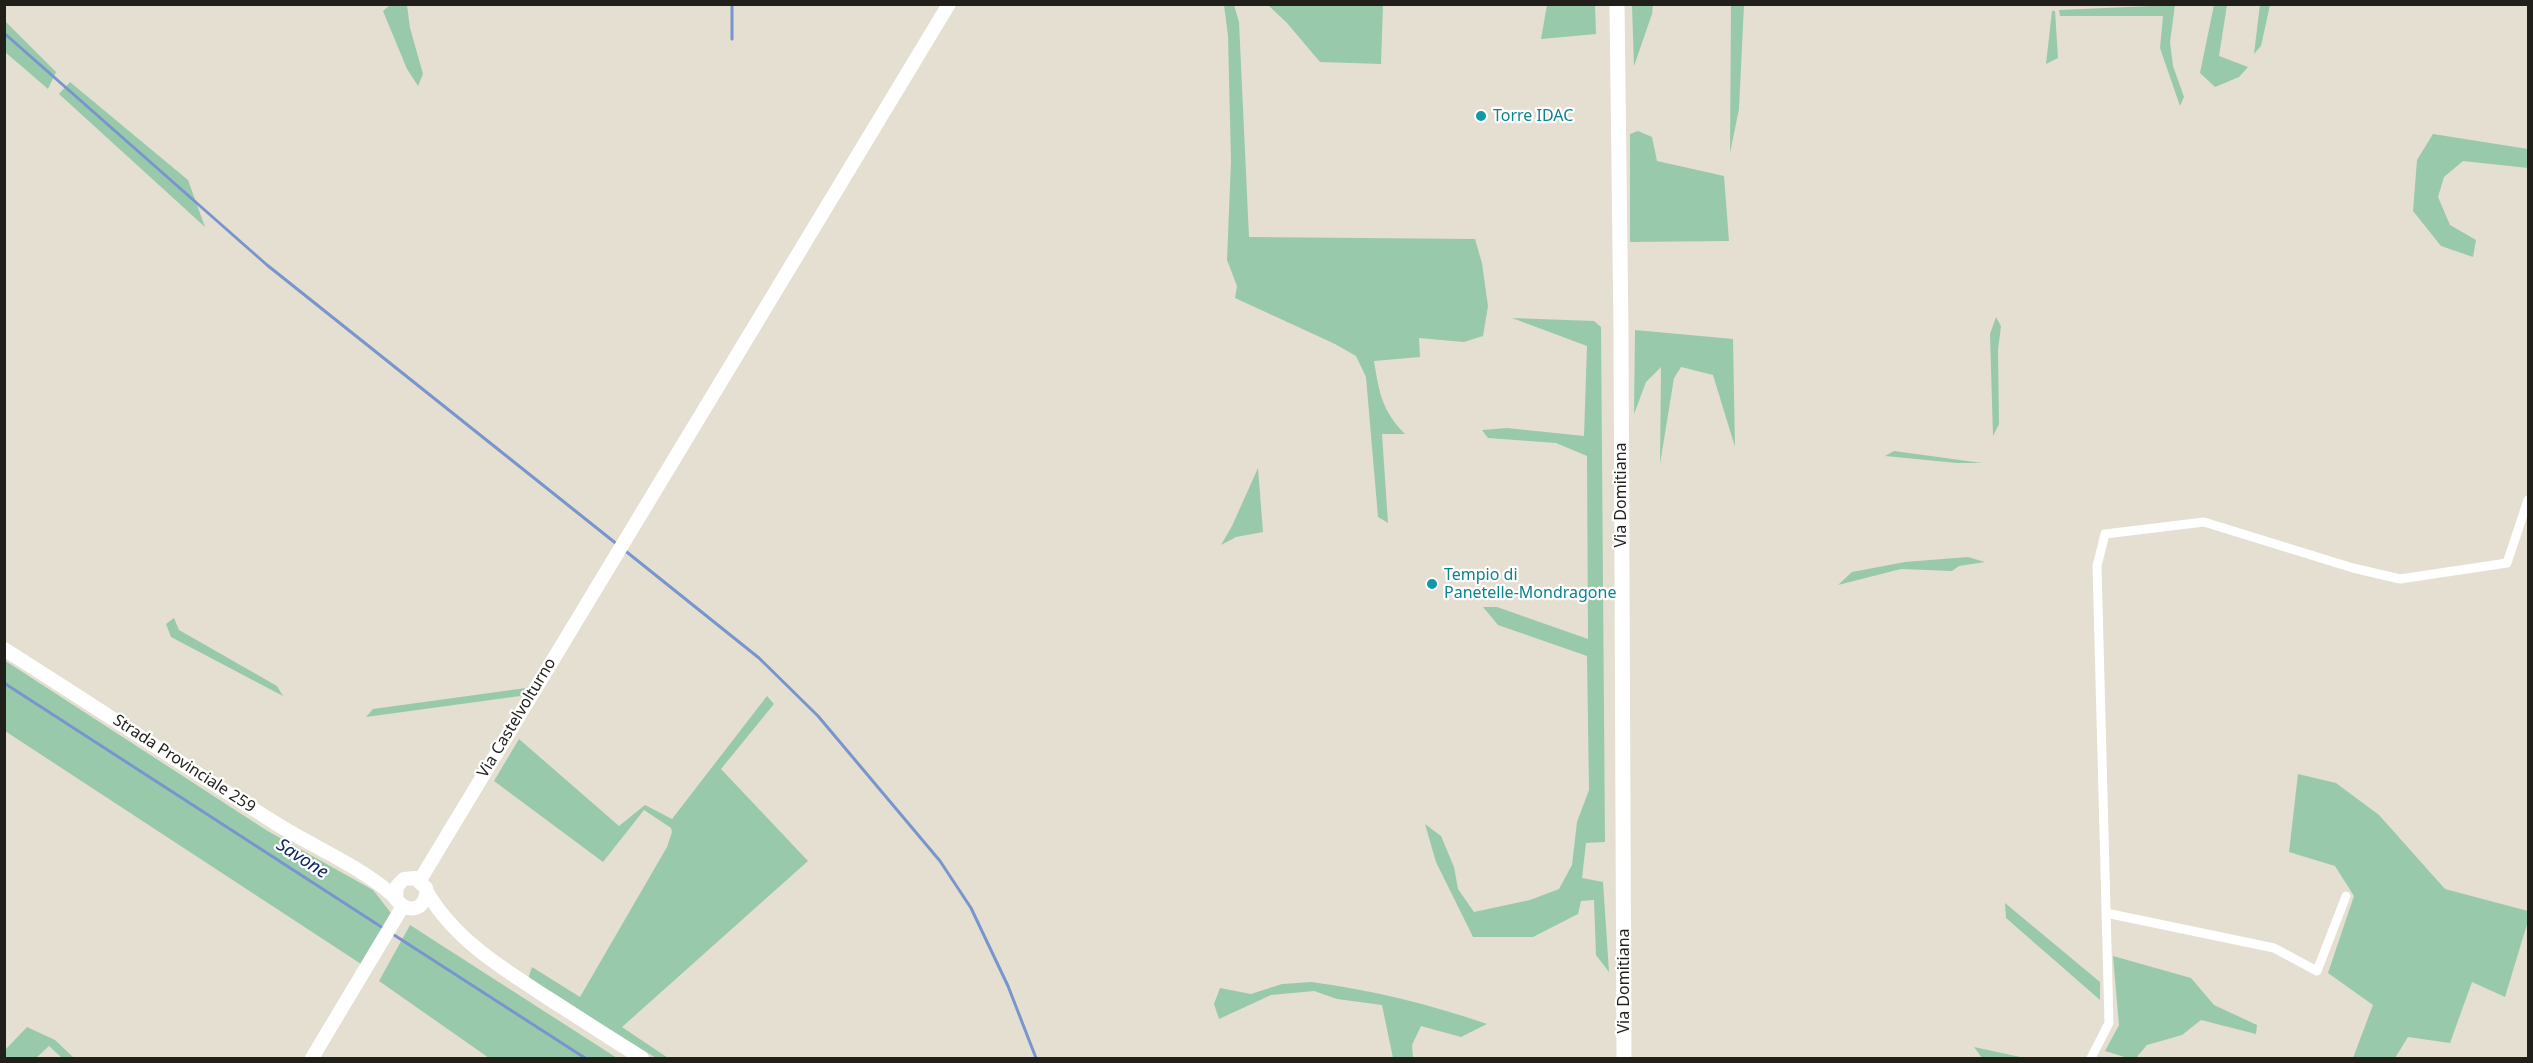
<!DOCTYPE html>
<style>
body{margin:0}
#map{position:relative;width:2533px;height:1063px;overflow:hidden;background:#e4dfd0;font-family:"Noto Sans",sans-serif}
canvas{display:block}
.frame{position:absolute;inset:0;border:6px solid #211f1a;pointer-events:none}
</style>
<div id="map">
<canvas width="2533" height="1063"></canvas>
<div class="frame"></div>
</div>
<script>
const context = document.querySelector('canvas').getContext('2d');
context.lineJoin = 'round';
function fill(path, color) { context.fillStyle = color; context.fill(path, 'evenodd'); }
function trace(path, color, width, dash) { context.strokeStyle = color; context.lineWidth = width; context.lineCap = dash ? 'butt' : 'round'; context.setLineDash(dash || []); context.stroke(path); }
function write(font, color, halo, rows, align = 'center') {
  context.font = font + ' "Noto Sans",sans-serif'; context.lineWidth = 4.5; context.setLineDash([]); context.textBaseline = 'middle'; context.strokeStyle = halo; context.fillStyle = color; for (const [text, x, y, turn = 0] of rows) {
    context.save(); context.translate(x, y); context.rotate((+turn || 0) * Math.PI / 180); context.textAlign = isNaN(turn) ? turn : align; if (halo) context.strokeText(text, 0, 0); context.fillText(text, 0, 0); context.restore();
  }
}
const green = new Path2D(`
 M 2260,4 L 2270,5 L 2261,46 L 2254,54 Z
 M 390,5 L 407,5 L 410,28 L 423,74 L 418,86 L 407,69 L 383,11 Z
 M 1224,5 L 1234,5 L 1239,22 L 1249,237 L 1475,239 L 1482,263 L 1488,306 L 1483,336 L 1464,342 L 1419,338 L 1420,357 L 1374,361 C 1379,392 1382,411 1405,434 L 1382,434 L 1388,523 L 1378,517 L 1366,377 L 1356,356 L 1335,344 L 1235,298 L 1237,286 L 1227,260 L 1231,161 L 1228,36 Z
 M 1268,5 L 1383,5 L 1381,64 L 1320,62 L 1287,23 Z
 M 1547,5 L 1595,5 L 1596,34 L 1541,39 Z
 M 1632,5 L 1653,5 L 1652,14 L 1634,66 Z
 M 1731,5 L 1744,5 L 1739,109 L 1730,153 Z
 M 2175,5 L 2170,42 L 2173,66 L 2184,97 L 2180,106 L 2160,48 L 2163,16 L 2060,16 L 2059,10 Z
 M 2214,5 L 2227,5 L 2219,56 L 2248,67 L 2239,77 L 2215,87 L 2200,73 Z
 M 2052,11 L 2055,11 L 2058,58 L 2046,64 Z
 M 4,20 L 56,72 L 48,89 L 5,52 Z
 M 70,82 L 188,180 L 205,227 L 59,94 Z
 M 1638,131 L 1652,137 L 1657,161 L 1724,176 L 1729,241 L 1630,242 L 1630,134 Z
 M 2433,134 L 2528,149 L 2528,168 L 2463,161 L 2444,177 L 2438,197 L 2450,225 L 2476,240 L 2473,257 L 2441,246 L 2413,211 L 2417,160 Z
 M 1996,317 L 2001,326 L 1998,350 L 1999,424 L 1993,436 L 1990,334 Z
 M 1512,318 L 1594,321 L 1601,327 L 1605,842 L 1586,843 L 1582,878 L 1603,882 L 1609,972 L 1596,955 L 1594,900 L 1581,901 L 1578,914 L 1533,937 L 1473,937 L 1436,862 L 1425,824 L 1441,836 L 1454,867 L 1458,889 L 1474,912 L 1530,900 L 1559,889 L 1572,865 L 1577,822 L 1589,790 L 1587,656 L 1498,625 L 1483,607 L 1497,607 L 1588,639 L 1587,456 L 1556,443 L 1488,438 L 1482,430 L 1507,428 L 1584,436 L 1587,346 Z
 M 1635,330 L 1733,339 L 1735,447 L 1713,375 L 1681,367 L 1674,378 L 1660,464 L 1661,367 L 1646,382 L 1634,414 Z
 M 1894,451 L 1982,463 L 1957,463 L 1885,456 Z
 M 1258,468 L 1263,532 L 1236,537 L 1221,545 L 1232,526 Z
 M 1968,557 L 1985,562 L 1959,566 L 1952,571 L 1901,569 L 1838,585 L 1852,572 L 1905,562 Z
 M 174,618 L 179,630 L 277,686 L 283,696 L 171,637 L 166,624 Z
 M 4,660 L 266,830 L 373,890 L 391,913 L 361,964 L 5,731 Z
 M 532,684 L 520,696 L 366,717 L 373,709 L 526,688 Z
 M 767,696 L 774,704 L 721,769 L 808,861 L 622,1027 L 668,1058 L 656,1058 L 528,979 L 532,967 L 580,997 L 667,847 L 672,832 L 671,828 L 644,810 L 603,862 L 494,781 L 519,739 L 619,826 L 645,805 L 672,819 Z
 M 2298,774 L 2336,783 L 2379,815 L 2445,889 L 2528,911 L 2528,921 L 2505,997 L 2472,982 L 2450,1043 L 2408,1037 L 2395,1058 L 2353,1058 L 2373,1005 L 2328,973 L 2354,896 L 2335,866 L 2289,852 Z
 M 2005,903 L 2100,982 L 2100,1000 L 2006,918 Z
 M 410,925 L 617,1058 L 489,1058 L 379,981 Z
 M 2113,956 L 2191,978 L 2214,1005 L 2257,1025 L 2256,1034 L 2201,1020 L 2182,1035 L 2147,1045 L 2136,1058 L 2128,1058 L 2105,1051 L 2119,1025 Z
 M 1311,982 C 1372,990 1429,1004 1487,1024 L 1461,1037 L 1421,1026 L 1412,1045 L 1413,1058 L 1393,1058 L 1382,1005 L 1337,999 L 1314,991 L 1271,995 L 1219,1019 L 1214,1004 L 1220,988 L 1251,994 L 1282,984 Z
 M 27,1027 L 55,1040 L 74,1058 L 62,1058 L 49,1046 L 36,1058 L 5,1058 L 5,1050 Z
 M 1974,1047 L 2025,1058 L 1982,1058 Z`);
const stream = new Path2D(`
 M 732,4 L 732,39
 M 4,33 L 267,265 L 618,545
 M 623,549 L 759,658 L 818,716 L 940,861 L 971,908 L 1008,986 L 1036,1058
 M 4,683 L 383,928
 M 391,933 L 585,1058`);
const street = new Path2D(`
 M 2106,913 L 2274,948 L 2317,971 L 2346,896
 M 2091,1058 L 2109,1023 L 2097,566 L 2105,534 L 2204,522 L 2353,568 L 2400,579 L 2507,563 L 2528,500`);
const secondary = new Path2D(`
 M 4,649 C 94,706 183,765 272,821 C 311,846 354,863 389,892 C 395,896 398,904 405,907 C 419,913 428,900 426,888 L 415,878 L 404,879 L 397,886 L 396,897
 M 420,880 L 949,4
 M 427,892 C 455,940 503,969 548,998 C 579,1018 610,1038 642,1058
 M 312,1058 L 403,906`);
const primary = new Path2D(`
 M 1617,4 L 1621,332 L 1624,1058`);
const markers = [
 [1481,116,6,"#0f9aa8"],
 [1432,584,6,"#0f9aa8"]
];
const cultureNames = [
 ["Torre IDAC",1493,116],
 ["Tempio di",1444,575],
 ["Panetelle-Mondragone",1444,593]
];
const streetNames = [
 ["Via Domitiana",1621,495,-90],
 ["Via Castelvolturno",517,718,-59],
 ["Strada Provinciale 259",184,764,33],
 ["Via Domitiana",1624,981,-90]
];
const waterNames = [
 ["Savone",302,859,33]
];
fill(green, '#99c9ab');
trace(stream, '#7995cd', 3);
trace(street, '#fff', 9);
trace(secondary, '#fff', 14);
trace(primary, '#fff', 15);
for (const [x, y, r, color] of markers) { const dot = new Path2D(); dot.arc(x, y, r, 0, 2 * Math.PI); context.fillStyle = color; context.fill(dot); trace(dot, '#fff', 2); }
write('16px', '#0d838f', '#fff', cultureNames, 'left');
write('16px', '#211f1a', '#fff', streetNames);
write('italic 18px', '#0b2566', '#fff', waterNames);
</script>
